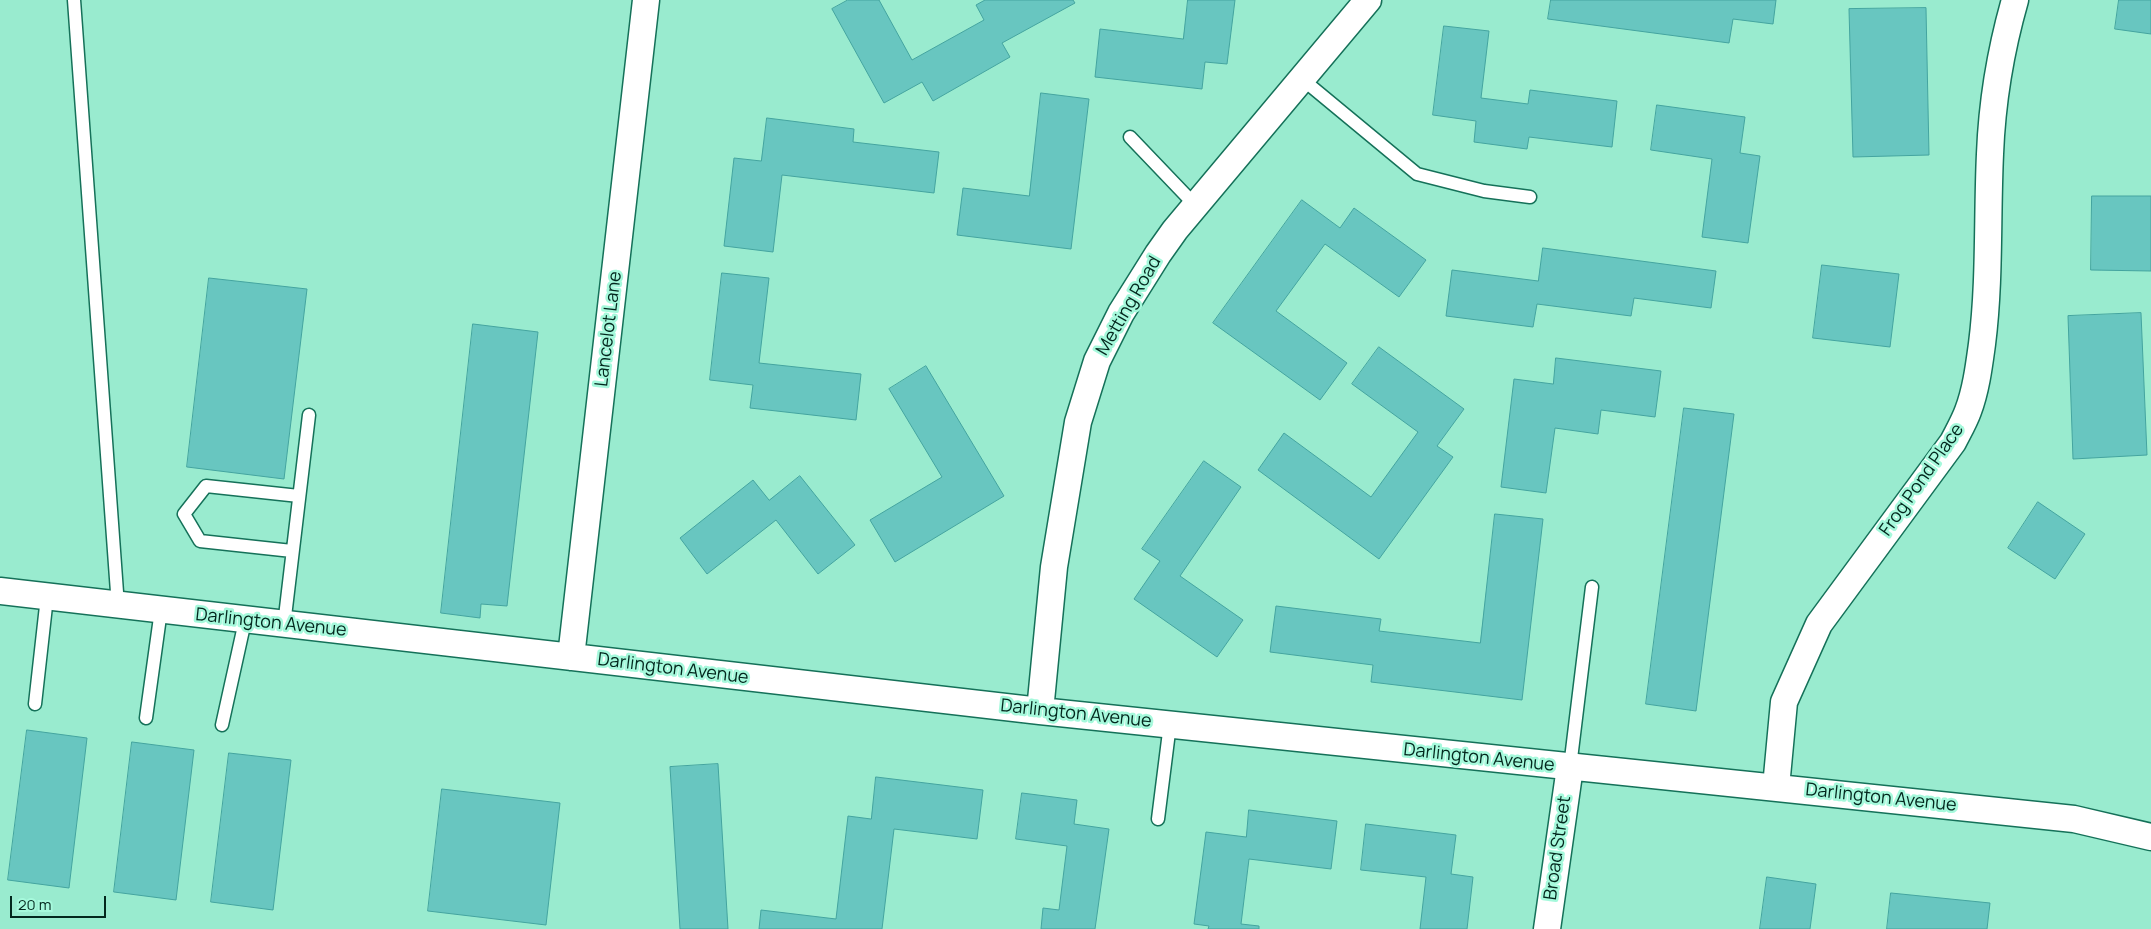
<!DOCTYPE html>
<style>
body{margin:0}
#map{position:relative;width:2151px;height:929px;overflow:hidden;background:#99ebcf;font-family:Manrope,sans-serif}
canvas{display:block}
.scale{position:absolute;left:10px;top:896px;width:96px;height:22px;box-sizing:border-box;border:2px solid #03271d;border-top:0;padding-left:6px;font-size:15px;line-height:18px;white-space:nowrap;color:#03271d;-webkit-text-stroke:4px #a6f9dc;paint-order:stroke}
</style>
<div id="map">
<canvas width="2151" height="929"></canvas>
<div class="scale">20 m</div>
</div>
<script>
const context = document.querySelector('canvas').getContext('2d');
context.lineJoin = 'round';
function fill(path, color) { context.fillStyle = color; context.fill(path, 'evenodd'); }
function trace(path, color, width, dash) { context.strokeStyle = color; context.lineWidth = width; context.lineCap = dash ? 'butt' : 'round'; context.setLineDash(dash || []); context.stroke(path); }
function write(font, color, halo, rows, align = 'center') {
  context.font = font + ' Manrope,sans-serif'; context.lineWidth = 5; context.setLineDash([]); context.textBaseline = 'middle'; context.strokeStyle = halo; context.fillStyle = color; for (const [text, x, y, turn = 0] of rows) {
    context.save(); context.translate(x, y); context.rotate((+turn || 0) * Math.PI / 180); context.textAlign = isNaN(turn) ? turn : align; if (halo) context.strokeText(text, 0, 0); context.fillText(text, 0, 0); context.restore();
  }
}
const building = new Path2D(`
 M 848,0 L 879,0 L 912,60 L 984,20 L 976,5 L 985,0 L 1073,0 L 1075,3 L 1002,43 L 1010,57 L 933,101 L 922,82 L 884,103 L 832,9 Z
 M 1188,0 L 1235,0 L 1227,64 L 1205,62 L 1202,89 L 1095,77 L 1100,29 L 1183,39 Z
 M 1551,0 L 1776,0 L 1773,24 L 1733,19 L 1729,43 L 1548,19 Z
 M 2119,0 L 2151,0 L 2151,34 L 2115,29 Z
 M 1926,8 L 1929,155 L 1853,157 L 1849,9 Z
 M 1444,26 L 1489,31 L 1481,98 L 1528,104 L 1530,90 L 1617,101 L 1612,147 L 1529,137 L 1527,149 L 1474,142 L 1476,121 L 1433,115 Z
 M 1041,93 L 1089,99 L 1071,249 L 957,235 L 963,188 L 1029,196 Z
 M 1657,105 L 1745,117 L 1740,153 L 1760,156 L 1748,243 L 1702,237 L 1712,159 L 1651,150 Z
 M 767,118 L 854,129 L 853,142 L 939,152 L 934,193 L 782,175 L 773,252 L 724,246 L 734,158 L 761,161 Z
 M 2092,196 L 2151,196 L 2151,271 L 2091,270 Z
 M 1302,200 L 1340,228 L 1354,208 L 1426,260 L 1399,297 L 1325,244 L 1276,311 L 1347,363 L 1320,400 L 1213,323 Z
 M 1543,248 L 1716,271 L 1711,308 L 1634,298 L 1631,316 L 1537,304 L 1533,327 L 1446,316 L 1452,270 L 1538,281 Z
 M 1822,265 L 1899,274 L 1890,347 L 1813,338 Z
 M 722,273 L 769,278 L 759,363 L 861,374 L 856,420 L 750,408 L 753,385 L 710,380 Z
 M 209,278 L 307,289 L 284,479 L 187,467 Z
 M 2141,313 L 2147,455 L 2073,459 L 2068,316 Z
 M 473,324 L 538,332 L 507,606 L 481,604 L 480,618 L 441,613 Z
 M 1379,347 L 1464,409 L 1437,446 L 1453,457 L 1379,559 L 1258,470 L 1284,433 L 1371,497 L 1418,432 L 1352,384 Z
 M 1556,358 L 1661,371 L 1655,417 L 1601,410 L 1598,434 L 1555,428 L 1546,493 L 1501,487 L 1514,379 L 1553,384 Z
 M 926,366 L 1004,496 L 895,562 L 870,520 L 942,477 L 889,389 Z
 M 1684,408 L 1734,414 L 1696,711 L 1646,704 Z
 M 1204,461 L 1241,487 L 1180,576 L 1243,620 L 1217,657 L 1134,599 L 1160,561 L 1142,549 Z
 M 800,476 L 855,545 L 818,574 L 776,520 L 707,574 L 680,538 L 753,480 L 769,500 Z
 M 2038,502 L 2085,534 L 2055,579 L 2008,548 Z
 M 1495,514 L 1543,519 L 1522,700 L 1371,682 L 1373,665 L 1270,652 L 1276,606 L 1381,619 L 1379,631 L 1480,643 Z
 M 27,730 L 87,738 L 69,888 L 8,880 Z
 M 132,742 L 194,750 L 176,900 L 114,892 Z
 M 229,753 L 291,760 L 273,910 L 211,902 Z
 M 718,764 L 728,929 L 680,929 L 670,767 Z
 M 876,777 L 983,790 L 977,839 L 894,829 L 882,929 L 759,929 L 761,910 L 836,919 L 848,816 L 871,819 Z
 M 442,789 L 560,803 L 546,925 L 428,911 Z
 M 1022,793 L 1077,800 L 1074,824 L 1109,829 L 1095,929 L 1041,929 L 1043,908 L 1059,910 L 1067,846 L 1016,839 Z
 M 1249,810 L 1337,821 L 1331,869 L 1249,859 L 1241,924 L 1259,926 L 1259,929 L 1208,929 L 1209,926 L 1194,924 L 1206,832 L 1246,837 Z
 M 1366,824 L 1456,835 L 1451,874 L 1473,877 L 1467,929 L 1420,929 L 1426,877 L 1361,870 Z
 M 1767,877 L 1816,884 L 1810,929 L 1760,929 Z
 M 1891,893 L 1990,903 L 1987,929 L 1887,929 Z`);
const service = new Path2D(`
 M 74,0 L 118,606
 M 1301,78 L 1417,174 L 1484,191 L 1530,197
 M 1130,137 L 1195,205
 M 292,551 L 200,541 L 184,514 L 206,486 L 299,496
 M 284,625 L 309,415
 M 35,704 L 47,597
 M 146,718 L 161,610
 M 222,725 L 245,621
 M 1570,767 L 1592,587
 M 1158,819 L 1170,724`);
const minor = new Path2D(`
 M 0,591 L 1040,711 L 2074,819 L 2151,837
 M 571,657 L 646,0
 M 1040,711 L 1054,567 L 1078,422 L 1097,361 L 1121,313 L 1158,254 L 1175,230 L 1368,0
 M 1776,787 L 1784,702 L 1819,624 L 1953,442 C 1958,432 1964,422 1968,411 C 1976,390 1979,366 1982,344 C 1990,281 1987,218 1990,154 C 1992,103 2001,49 2015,0
 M 1547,929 L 1570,767`);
const streetNames = [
 ["Metting Road",1129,306,-60],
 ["Lancelot Lane",609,329,-83],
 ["Frog Pond Place",1922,480,-55],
 ["Darlington Avenue",271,623,6],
 ["Darlington Avenue",673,669,7],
 ["Darlington Avenue",1076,714,6],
 ["Darlington Avenue",1479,758,6],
 ["Darlington Avenue",1881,798,6],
 ["Broad Street",1558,848,-82]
];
fill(building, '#68c6c0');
trace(building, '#44a49f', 1);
trace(service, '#157159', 15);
trace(minor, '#157159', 29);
trace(service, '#fff', 12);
trace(minor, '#fff', 26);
write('18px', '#03271d', '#a6f9dc', streetNames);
</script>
